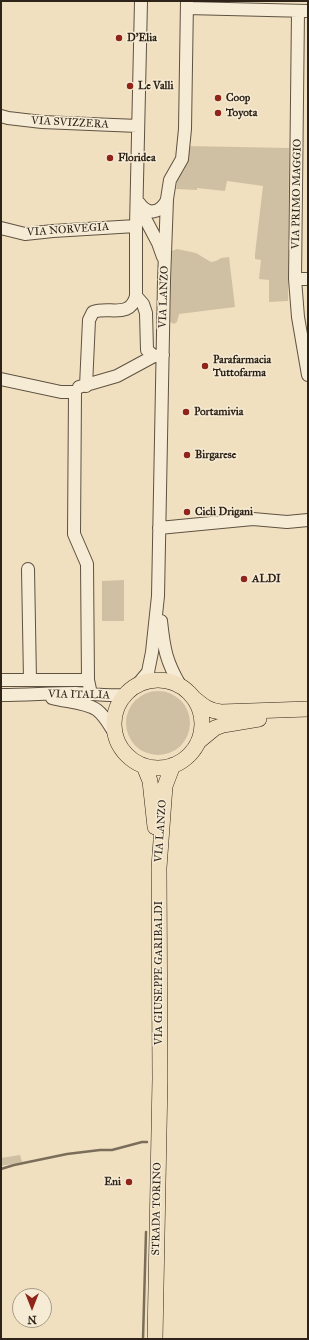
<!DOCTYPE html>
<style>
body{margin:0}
#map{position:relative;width:309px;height:1340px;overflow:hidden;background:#f1e0bf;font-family:"IM FELL Great Primer",serif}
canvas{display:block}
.frame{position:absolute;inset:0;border:2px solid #2d2318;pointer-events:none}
.north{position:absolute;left:12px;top:1288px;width:40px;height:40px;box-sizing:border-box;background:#f6ebd5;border:1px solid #a69b89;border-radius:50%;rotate:180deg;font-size:11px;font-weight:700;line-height:16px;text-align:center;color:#2d2318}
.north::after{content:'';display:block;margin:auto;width:14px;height:18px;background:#8f2418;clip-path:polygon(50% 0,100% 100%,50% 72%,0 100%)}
</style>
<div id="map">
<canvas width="309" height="1340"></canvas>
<div class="frame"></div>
<div class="north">N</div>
</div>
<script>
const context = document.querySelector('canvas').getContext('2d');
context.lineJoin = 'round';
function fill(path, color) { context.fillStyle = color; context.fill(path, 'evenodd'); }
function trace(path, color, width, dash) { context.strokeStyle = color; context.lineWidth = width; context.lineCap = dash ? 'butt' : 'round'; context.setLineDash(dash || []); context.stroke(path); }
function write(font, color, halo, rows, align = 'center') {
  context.font = font + ' "IM FELL Great Primer",serif'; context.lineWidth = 3; context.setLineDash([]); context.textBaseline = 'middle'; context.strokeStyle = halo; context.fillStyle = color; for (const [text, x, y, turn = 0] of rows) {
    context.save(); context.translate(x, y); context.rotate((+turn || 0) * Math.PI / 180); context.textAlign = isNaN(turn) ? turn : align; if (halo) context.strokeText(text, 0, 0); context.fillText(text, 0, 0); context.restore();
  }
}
const green = new Path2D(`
 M 188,146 L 289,148 L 288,301 L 269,302 L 269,280 L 259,279 L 261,260 L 255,259 L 255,254 L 263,186 L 227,181 L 225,191 L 197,188 L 197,190 L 176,189 L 178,177 L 188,162 Z
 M 177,249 L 196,253 L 211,262 L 216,261 L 221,258 L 229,257 L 235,307 L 179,314 L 177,322 L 174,324 L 170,322 L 172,251 Z
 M 124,580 L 124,621 L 102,621 L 102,581 Z
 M126 723a32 32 0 1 1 64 0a32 32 0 1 1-64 0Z
 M 20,1155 L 22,1162 L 1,1166 L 1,1158 Z`);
const stream = new Path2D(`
 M 1,1169 L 14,1165 L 67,1154 L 100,1150 L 112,1150 L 142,1142 L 147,1142
 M 143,1339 L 146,1232`);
const minor = new Path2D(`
 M 187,8 L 308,11
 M 298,11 L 295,279 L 298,317 L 308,375
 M 1,116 L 8,118 L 42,122 L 138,126
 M 139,203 C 148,216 160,213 167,200
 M 138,205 L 158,243 L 163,257
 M 1,228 L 25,234 L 53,231 L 136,226
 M 295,279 L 308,279
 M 136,296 L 143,304 L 146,313 L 147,350 L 154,356
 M 1,379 L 61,392 L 75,392
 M 86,386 L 89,320 L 93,312 C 109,306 130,319 136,296 L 136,226 L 141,1
 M 79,387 L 117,376 L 154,356 L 163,355
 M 75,392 L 74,534 L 87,564 L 88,680 L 91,694
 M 159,528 L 253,519 L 287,522 L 308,520
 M 28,569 L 30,680
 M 161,621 C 164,649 166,661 180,685
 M 1,680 L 88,680
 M 138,684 L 148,672 L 152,652 L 158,596 L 164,281 L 167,199 L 170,180 L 182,159 L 185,129 L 187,1
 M 1,695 C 26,695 51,693 76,693 C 92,694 108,696 124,695
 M 52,698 C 66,702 85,702 97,710 C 105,716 109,725 114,732`);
const major = new Path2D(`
 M114 724a44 44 0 1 1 88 0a44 44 0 1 1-88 0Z
 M 195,699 C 203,706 210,711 221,712 L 308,709
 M 198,742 L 215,728 L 223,725 L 259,719
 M 144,766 L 150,781 L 155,827
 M 155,1339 L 160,1079 L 159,868 L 165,786 L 173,765`);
const markers = [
 [119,38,4,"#8f2418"],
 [130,86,4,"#8f2418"],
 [218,98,4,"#8f2418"],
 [218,113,4,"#8f2418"],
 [110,158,4,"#8f2418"],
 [205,366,4,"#8f2418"],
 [186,412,4,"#8f2418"],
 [187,455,4,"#8f2418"],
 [187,512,4,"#8f2418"],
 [244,579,4,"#8f2418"],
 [129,1182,4,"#8f2418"]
];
const poiNames = [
 ["D'Elia",127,38],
 ["Le Valli",138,86],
 ["Coop",226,98],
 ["Toyota",226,113],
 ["Floridea",118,158],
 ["Parafarmacia",213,360],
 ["Tuttofarma",213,373],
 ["Portamivia",194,412],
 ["Birgarese",195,455],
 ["Cicli Drigani",195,512],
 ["ALDI",252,579],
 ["Eni",121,1182,"right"]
];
const streetNames = [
 ["VIA SVIZZERA",70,123,3],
 ["VIA PRIMO MAGGIO",297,194,-89],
 ["VIA NORVEGIA",68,230,-4],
 ["VIA LANZO",164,297,-88],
 ["VIA ITALIA",79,695,1],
 ["VIA LANZO",161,831,-86],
 ["VIA GIUSEPPE GARIBALDI",159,973,-90],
 ["STRADA TORINO",157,1209,-89]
];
fill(green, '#d0c0a3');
trace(stream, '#7a6e5a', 2.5);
trace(minor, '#5e5242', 14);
trace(major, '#2d2318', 16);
trace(minor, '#f6ebd5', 12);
trace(major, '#f1e0bf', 15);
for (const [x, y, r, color] of markers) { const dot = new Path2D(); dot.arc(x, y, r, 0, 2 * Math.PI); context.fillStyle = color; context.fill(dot); trace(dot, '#f6ebd5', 1.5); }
write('bold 11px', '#2d2318', '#f6ebd5', poiNames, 'left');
write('11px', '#2d2318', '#f6ebd5', streetNames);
</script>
